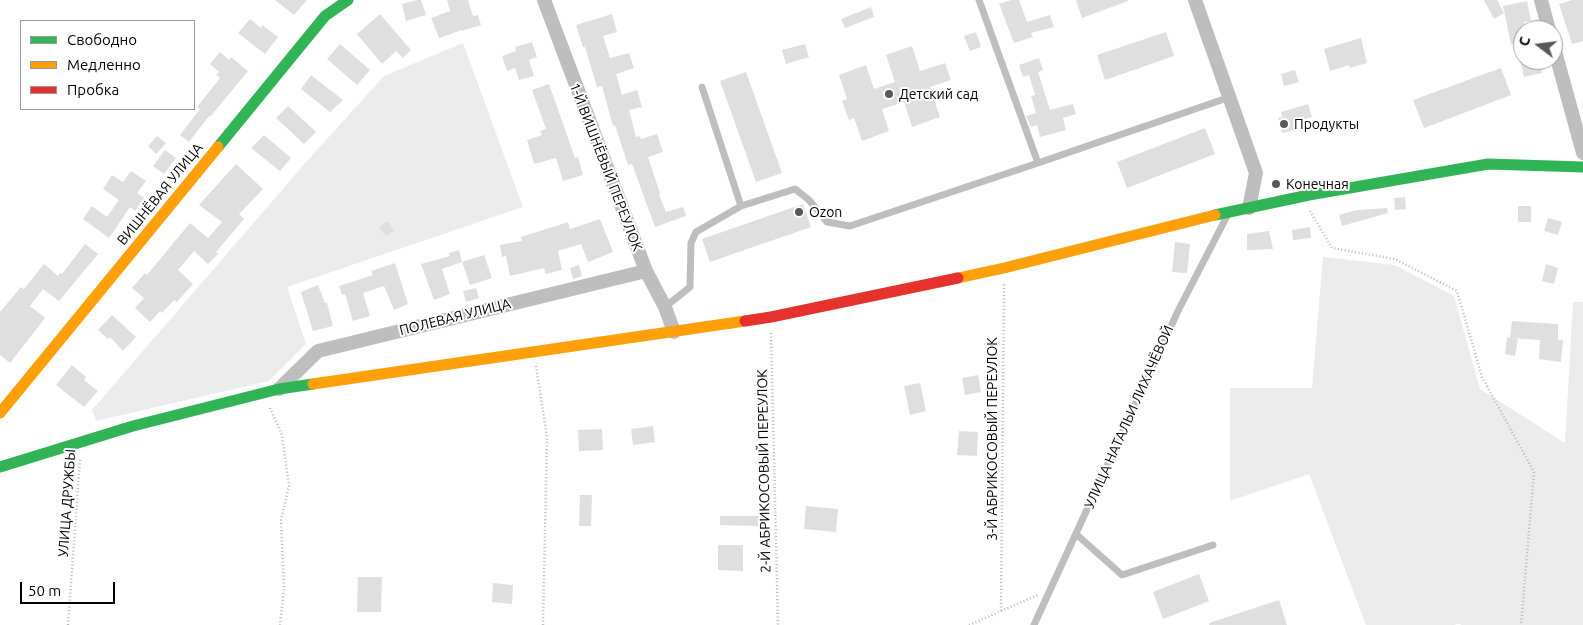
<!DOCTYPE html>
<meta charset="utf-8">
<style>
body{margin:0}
#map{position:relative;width:1583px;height:625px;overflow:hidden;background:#fff;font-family:Ubuntu,sans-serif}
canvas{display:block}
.legend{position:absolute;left:20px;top:20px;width:175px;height:90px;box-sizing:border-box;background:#fff;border:1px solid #999;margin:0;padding:6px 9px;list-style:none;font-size:15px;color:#000}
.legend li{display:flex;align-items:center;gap:10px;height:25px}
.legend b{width:25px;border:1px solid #999}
.north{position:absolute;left:1513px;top:20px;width:50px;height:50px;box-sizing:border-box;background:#fff;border:1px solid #999;border-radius:50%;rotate:285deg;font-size:14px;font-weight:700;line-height:20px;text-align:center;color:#000}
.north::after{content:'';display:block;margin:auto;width:18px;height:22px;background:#595959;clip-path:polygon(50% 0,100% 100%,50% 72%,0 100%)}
.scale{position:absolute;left:20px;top:582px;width:95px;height:22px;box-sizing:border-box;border:2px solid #000;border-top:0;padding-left:6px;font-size:15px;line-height:18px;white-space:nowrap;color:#000;-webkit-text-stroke:4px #fff;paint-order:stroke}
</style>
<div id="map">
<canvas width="1583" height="625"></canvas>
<ul class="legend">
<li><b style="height:6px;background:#30b455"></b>Свободно</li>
<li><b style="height:6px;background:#ff9f0a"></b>Медленно</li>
<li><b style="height:6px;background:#e5322d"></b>Пробка</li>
</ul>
<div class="north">С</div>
<div class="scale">50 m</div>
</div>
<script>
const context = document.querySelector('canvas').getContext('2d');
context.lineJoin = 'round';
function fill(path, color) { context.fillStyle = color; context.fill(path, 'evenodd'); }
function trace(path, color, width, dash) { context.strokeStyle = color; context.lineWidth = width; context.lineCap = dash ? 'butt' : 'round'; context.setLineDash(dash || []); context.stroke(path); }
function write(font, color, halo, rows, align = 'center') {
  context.font = font + ' Ubuntu,sans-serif'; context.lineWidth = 4; context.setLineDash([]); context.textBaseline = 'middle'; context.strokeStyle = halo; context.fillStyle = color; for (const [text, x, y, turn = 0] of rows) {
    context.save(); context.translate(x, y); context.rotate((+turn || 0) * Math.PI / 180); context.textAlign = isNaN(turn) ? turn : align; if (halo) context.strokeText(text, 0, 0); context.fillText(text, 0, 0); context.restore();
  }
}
const green = new Path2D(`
 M 463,43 L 523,207 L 287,287 L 306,344 L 269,381 L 96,421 L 92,410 L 307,161 L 384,76 Z
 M 1323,257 L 1395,265 L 1454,296 L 1480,389 L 1565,443 L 1573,302 L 1583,302 L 1583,625 L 1461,625 L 1460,623 L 1454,625 L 1366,625 L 1309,474 L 1230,501 L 1230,388 L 1312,388 Z`);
const building = new Path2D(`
 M 275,0 L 307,0 L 294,15 Z
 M 417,0 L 421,0 L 426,15 L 406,21 L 402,4 Z
 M 447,0 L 468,0 L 473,16 L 478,15 L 481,25 L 462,31 L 462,30 L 439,38 L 431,18 L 450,11 Z
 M 1011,0 L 1019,0 L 1027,22 L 1050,15 L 1054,27 L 1031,33 L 1033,37 L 1014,43 L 999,4 Z
 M 1076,0 L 1128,0 L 1128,1 L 1082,18 Z
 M 1484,0 L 1497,0 L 1504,13 L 1494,19 Z
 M 1572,0 L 1583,0 L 1583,41 L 1572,44 L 1559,4 Z
 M 1527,1 L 1531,21 L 1524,22 L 1526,29 L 1523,30 L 1523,40 L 1511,44 L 1503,6 Z
 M 871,7 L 874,17 L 845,28 L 841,19 Z
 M 380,14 L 411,50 L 403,58 L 396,51 L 382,64 L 357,34 Z
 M 612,14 L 617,32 L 603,36 L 610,58 L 629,53 L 634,68 L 616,74 L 622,95 L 637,90 L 642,107 L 629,110 L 636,137 L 640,136 L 641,139 L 657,134 L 663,152 L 648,157 L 660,193 L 659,194 L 666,212 L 683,207 L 686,216 L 655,227 L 632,164 L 628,165 L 615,125 L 613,126 L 602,86 L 597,87 L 585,47 L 583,47 L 576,25 Z
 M 250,19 L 261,28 L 262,25 L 278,37 L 265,54 L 238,33 Z
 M 976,32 L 981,47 L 970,51 L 964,36 Z
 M 1166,32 L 1174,56 L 1105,80 L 1097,55 Z
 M 1361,38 L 1367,63 L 1350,68 L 1349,65 L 1330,71 L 1324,49 Z
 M 532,42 L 537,57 L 529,60 L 534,76 L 519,80 L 515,68 L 507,71 L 502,56 L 516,51 L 515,47 Z
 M 340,44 L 370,70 L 357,85 L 327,59 Z
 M 805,44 L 809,57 L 786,64 L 782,50 Z
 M 912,46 L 920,71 L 945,63 L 951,80 L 930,87 L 940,117 L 912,127 L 904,102 L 882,109 L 889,131 L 862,141 L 854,118 L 849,120 L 842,101 L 847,99 L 839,75 L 866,65 L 874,89 L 895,82 L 886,55 Z
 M 220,52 L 229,60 L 231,57 L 248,71 L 210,117 L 209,116 L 189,142 L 180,135 L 200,109 L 197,107 L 220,78 L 216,75 L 219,72 L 210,64 Z
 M 1039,58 L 1043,70 L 1038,72 L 1050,110 L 1073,104 L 1076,114 L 1063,118 L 1066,130 L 1040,137 L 1037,125 L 1031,127 L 1026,116 L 1036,113 L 1031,96 L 1035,95 L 1029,75 L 1023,77 L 1019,65 Z
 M 1520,60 L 1539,60 L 1542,73 L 1524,77 Z
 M 1501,68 L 1511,95 L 1424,128 L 1413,100 Z
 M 1295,70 L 1299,82 L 1284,86 L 1281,74 Z
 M 746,72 L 782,173 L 756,182 L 720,81 Z
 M 311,75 L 343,100 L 330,112 L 301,89 Z
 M 549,84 L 575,158 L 578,157 L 583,175 L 563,181 L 556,158 L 534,164 L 527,140 L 542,135 L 540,131 L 546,129 L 532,90 Z
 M 1308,104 L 1312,117 L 1296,122 L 1298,129 L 1282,133 L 1278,118 L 1282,117 L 1281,112 Z
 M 288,106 L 316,132 L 304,144 L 276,118 Z
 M 1205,128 L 1215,154 L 1127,188 L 1117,162 Z
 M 264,135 L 291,158 L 280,171 L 251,148 Z
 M 157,136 L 166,143 L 156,154 L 148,146 Z
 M 165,150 L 176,158 L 164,174 L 153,166 Z
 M 236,164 L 263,189 L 239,214 L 244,219 L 216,252 L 218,254 L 208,264 L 194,251 L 178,270 L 193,284 L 177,302 L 174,300 L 162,313 L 160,311 L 150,322 L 135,308 L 144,298 L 132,288 L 145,273 L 147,275 L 190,223 L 208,238 L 222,222 L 199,205 Z
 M 131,171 L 146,181 L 137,193 L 144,198 L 135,211 L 130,207 L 109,238 L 83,219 L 92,206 L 107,217 L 119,200 L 103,189 L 112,175 L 123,182 Z
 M 1405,197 L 1406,209 L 1395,210 L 1394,198 Z
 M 803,204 L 811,227 L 710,262 L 702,239 Z
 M 1518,206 L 1531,206 L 1531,222 L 1518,222 Z
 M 1387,208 L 1388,213 L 1342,226 L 1339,215 L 1357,210 Z
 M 1548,218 L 1562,222 L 1558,235 L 1544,231 Z
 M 600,219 L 613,252 L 588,262 L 581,244 L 558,251 L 562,270 L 546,274 L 544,268 L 510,276 L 506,256 L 502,257 L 500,245 L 522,241 L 521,237 L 568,222 L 570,229 Z
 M 388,221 L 394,231 L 386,236 L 379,227 Z
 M 1310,227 L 1311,238 L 1293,240 L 1292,230 Z
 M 1269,231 L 1273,249 L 1247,250 L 1247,234 Z
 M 1175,242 L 1190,244 L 1187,273 L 1172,272 Z
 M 85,244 L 98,254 L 59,301 L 43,289 L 30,306 L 45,318 L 10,363 L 0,355 L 0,312 L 21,287 L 24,289 L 44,264 L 58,276 L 60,273 L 62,274 Z
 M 459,250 L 462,262 L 442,269 L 450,294 L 434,300 L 421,264 L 450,256 L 449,253 Z
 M 484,255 L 492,278 L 470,285 L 462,262 Z
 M 395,263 L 408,304 L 394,310 L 384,286 L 363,293 L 370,316 L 353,321 L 345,294 L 342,295 L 339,286 L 373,275 L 371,271 Z
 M 1546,264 L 1558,268 L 1554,284 L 1542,281 Z
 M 579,265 L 582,276 L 573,279 L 570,268 Z
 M 318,285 L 325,303 L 327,303 L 333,326 L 313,331 L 301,292 Z
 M 476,288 L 479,298 L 466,302 L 463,291 Z
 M 112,315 L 136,337 L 123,351 L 110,337 L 108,339 L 98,330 Z
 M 1512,321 L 1558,324 L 1558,340 L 1563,340 L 1561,362 L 1539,359 L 1540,340 L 1512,338 L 1518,339 L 1515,356 L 1505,354 L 1507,337 L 1510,338 Z
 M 72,365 L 86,377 L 84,380 L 98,391 L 84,407 L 56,385 Z
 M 978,375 L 981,392 L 965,395 L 962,378 Z
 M 920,383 L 926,411 L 910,415 L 904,386 Z
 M 653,426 L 655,442 L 633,445 L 631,429 Z
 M 602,429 L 603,450 L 579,451 L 578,430 Z
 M 959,431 L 978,432 L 977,456 L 957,455 Z
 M 580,495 L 592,495 L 591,526 L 579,526 Z
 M 806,506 L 838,509 L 836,532 L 804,529 Z
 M 720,516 L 759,516 L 758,526 L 720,525 Z
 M 718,545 L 743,545 L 743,571 L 718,570 Z
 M 1199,574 L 1209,601 L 1163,619 L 1153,592 Z
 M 358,577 L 382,577 L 381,612 L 357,612 Z
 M 493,583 L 513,585 L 512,604 L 492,602 Z
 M 1279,600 L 1287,625 L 1209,625 L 1209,623 Z`);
const path = new Path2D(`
 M 1310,211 L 1332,248 L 1395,259 L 1457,291 L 1482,377 L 1534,472 L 1521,625
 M 771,333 L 778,625
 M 536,366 L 547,437 L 543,625
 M 270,408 L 282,435 L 289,486 L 281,520 L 284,588 L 280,625
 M 1001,611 L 1004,284
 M 68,625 L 80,459
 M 969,625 L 1038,595`);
const lane = new Path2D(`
 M 979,0 L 1038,163 L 1230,97
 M 702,87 L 741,206 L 795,189 L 809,200 L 827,222 L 850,226 L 1038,163
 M 665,307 L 690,287 L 691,243 L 696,232 L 741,206
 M 1076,534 L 1122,575 L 1213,545
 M 1034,625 L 1178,311 L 1227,216`);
const street = new Path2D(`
 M 544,0 L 646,271 L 665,307 L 674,332
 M 1195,0 L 1256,173 L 1249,208
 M 1541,0 L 1549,30
 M 1553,44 L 1583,153
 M 279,389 L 318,351 L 646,271`);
const fast = new Path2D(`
 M 218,147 L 325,16 L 348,0
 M 1215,215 L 1309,195 L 1488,164 L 1583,167
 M 0,467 L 133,426 L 279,389 L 313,384`);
const slow = new Path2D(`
 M 958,278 L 1004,268 L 1215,215
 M 313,384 L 745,321
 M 0,413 L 218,147`);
const jam = new Path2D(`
 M 745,321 L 771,317 L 958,278`);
const markers = [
 [889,94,5,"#595959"],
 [1284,124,5,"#595959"],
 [1276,184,5,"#595959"],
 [799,212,5,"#595959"]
];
const poiNames = [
 ["Детский сад",899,94],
 ["Продукты",1294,124],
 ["Конечная",1286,184],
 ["Ozon",809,212]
];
const streetNames = [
 ["1-Й ВИШНЁВЫЙ ПЕРЕУЛОК",606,167,69],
 ["ВИШНЁВАЯ УЛИЦА",160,194,-51],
 ["ПОЛЕВАЯ УЛИЦА",455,317,-14],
 ["УЛИЦА НАТАЛЬИ ЛИХАЧЁВОЙ",1129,417,-66],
 ["3-Й АБРИКОСОВЫЙ ПЕРЕУЛОК",992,439,-90],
 ["2-Й АБРИКОСОВЫЙ ПЕРЕУЛОК",764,471,-91],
 ["УЛИЦА ДРУЖБЫ",67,503,-86]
];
fill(green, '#ececec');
fill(building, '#dfdfdf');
trace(path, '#b9b9b9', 2.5, [1, 2.5]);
trace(lane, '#bebebe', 7);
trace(street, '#bebebe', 14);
trace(fast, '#30b455', 11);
trace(slow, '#ff9f0a', 11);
trace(jam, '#e5322d', 11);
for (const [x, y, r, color] of markers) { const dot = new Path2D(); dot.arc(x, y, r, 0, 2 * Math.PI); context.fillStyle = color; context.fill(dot); trace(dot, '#fff', 2); }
write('14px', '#000', '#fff', poiNames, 'left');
write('14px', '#000', '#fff', streetNames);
</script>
